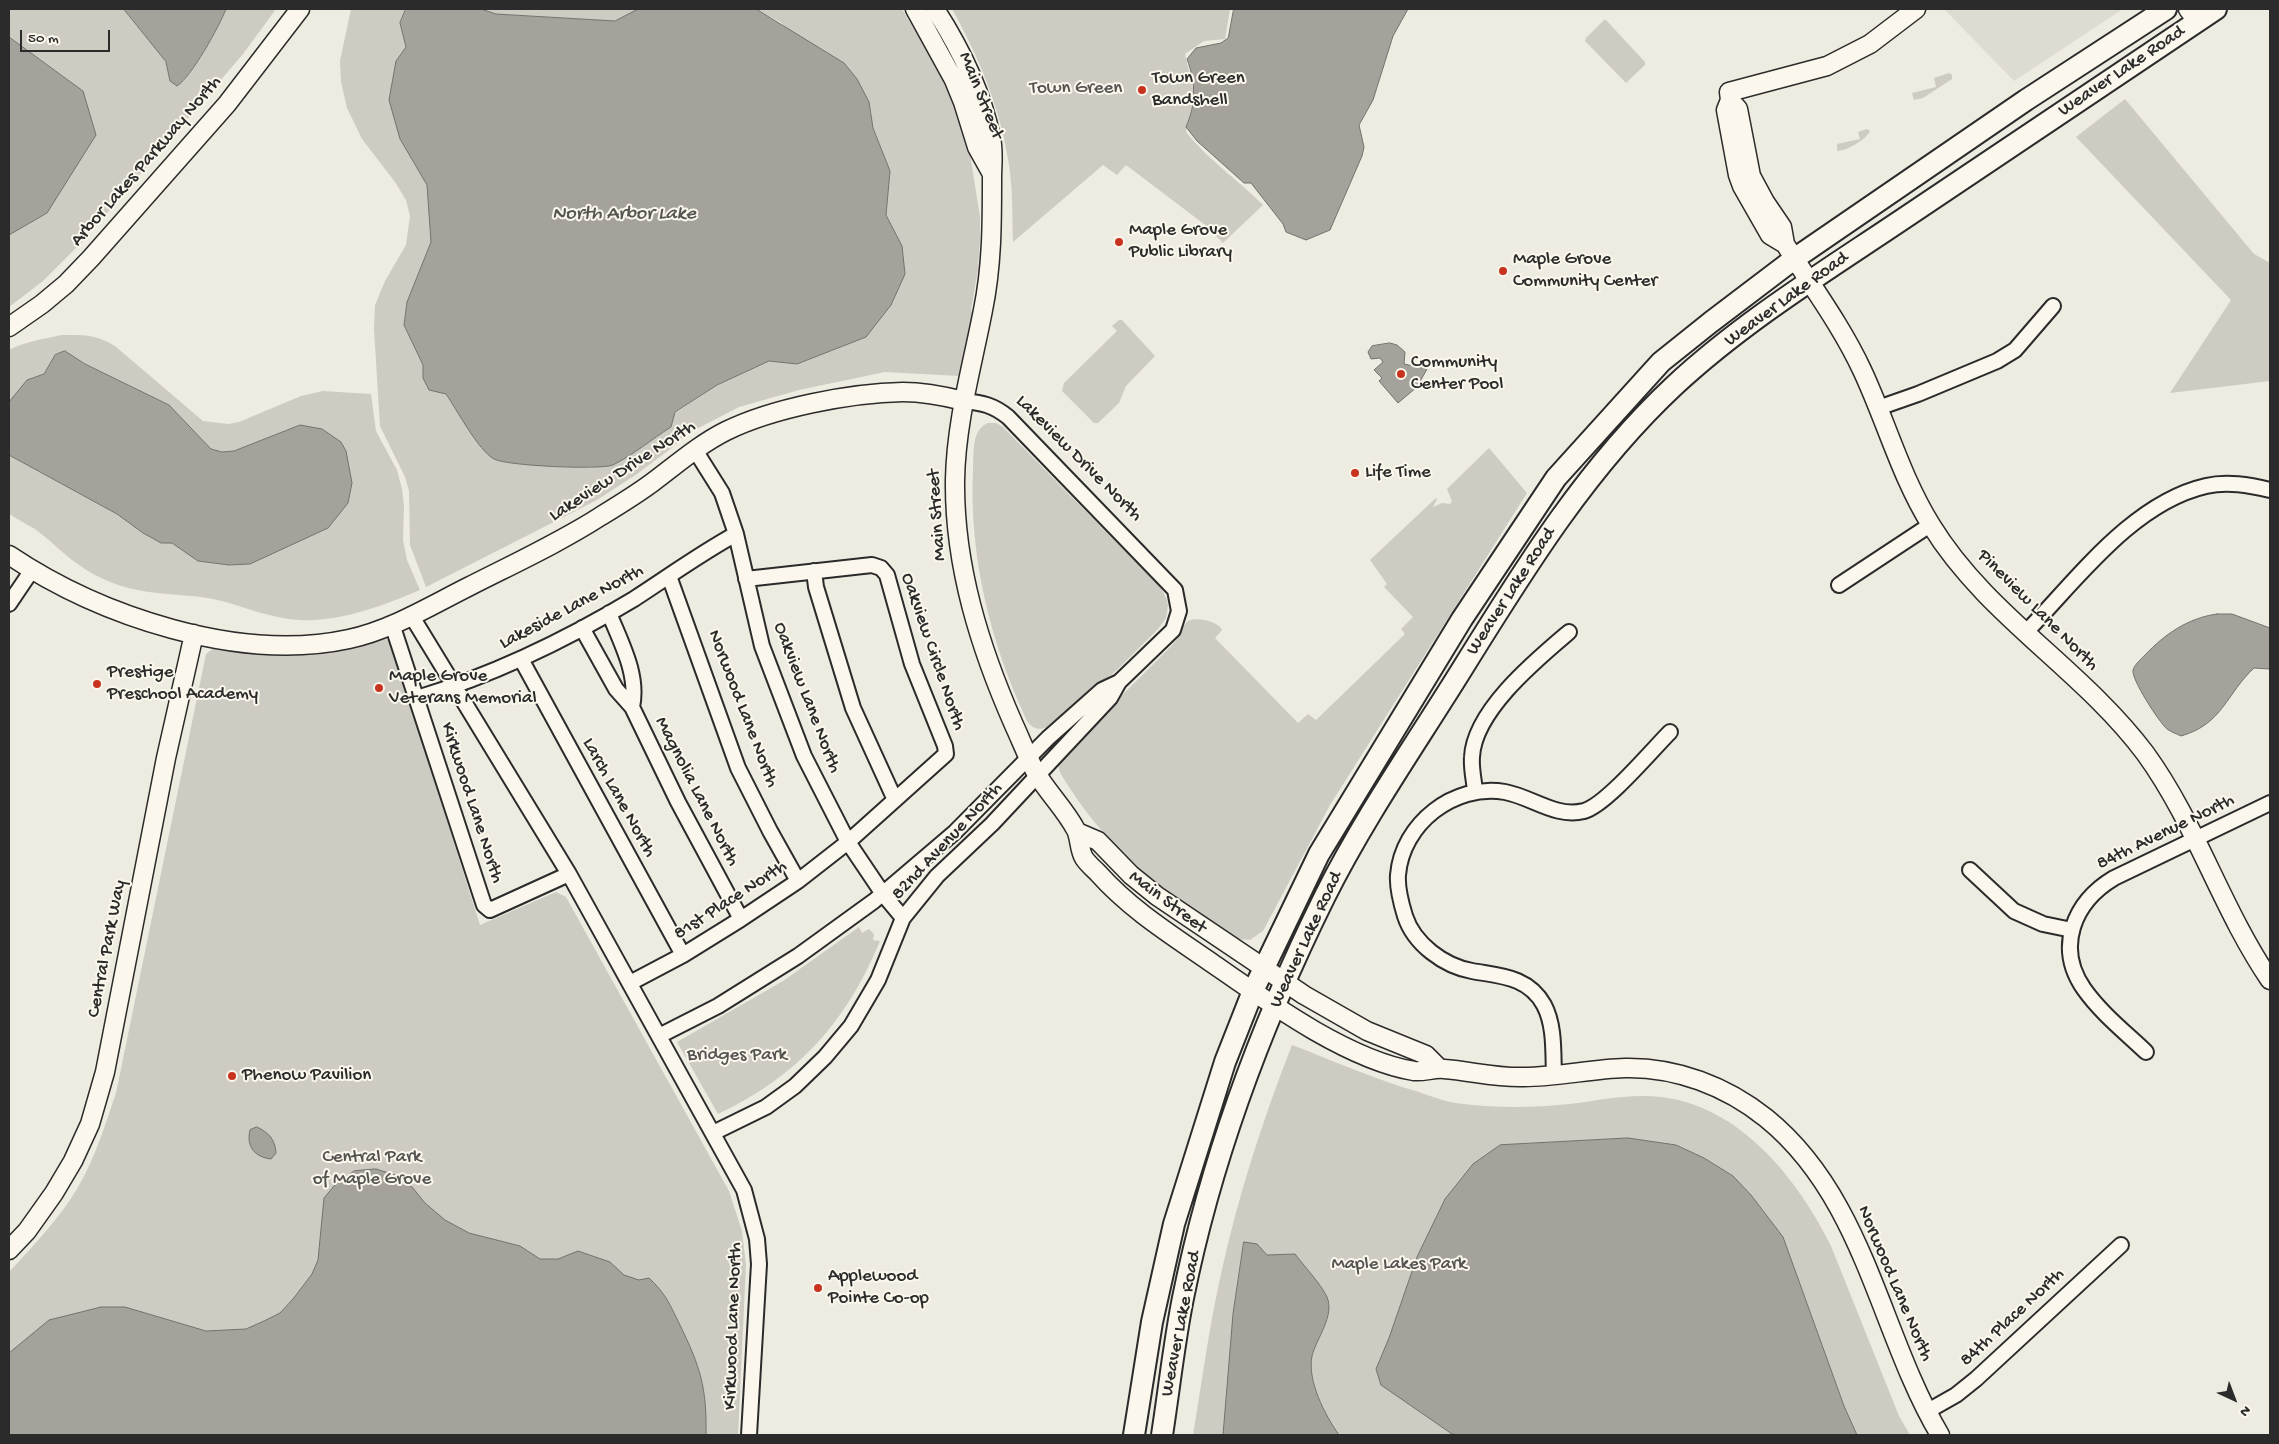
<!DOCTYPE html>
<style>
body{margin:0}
#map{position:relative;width:2279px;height:1444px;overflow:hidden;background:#eeebe0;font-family:"Gochi Hand",sans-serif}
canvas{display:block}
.frame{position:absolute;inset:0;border:10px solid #2b2b2b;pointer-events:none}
.north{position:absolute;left:2209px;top:1374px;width:50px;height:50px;-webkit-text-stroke:4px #fbf7ec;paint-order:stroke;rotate:137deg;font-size:14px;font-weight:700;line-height:20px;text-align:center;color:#2b2b2b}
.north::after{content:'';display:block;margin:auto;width:18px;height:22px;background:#2b2b2b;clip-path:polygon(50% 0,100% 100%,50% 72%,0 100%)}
.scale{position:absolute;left:20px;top:30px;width:90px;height:22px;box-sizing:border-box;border:2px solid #2b2b2b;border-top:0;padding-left:6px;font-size:15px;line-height:18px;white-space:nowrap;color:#2b2b2b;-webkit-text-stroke:4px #fbf7ec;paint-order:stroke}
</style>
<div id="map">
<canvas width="2279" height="1444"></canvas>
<div class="frame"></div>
<div class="north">N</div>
<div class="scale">50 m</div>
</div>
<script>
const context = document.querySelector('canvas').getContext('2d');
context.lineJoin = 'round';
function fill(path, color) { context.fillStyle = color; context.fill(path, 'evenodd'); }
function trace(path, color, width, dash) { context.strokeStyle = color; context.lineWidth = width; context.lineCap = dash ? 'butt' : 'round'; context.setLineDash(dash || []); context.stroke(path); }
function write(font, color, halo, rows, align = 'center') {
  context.font = font + ' "Gochi Hand",sans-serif'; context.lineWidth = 4; context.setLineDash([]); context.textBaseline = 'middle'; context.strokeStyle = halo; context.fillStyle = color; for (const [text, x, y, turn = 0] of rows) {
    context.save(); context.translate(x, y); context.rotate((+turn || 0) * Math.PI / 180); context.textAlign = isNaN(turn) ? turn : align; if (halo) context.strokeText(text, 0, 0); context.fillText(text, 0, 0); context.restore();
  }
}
const built = new Path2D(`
 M 1944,9 L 2123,9 L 2014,81 Z`);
const green = new Path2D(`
 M 9,9 L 124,9 L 166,62 L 170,81 L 177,86 C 192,76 219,27 226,9 L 276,9 L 243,54 L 83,241 L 43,281 L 9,307 L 9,235 L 47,213 L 83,91 L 9,37 Z
 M 351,9 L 406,9 L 400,23 L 406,47 L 396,61 L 400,139 L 427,185 L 431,242 L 407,302 L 404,325 L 423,365 L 423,378 L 446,394 L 476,440 L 494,459 L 514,463 L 592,468 L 717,385 L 769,361 L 797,364 L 866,337 L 902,246 L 886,215 L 890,171 L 873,128 L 869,102 L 780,22 L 756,9 L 902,9 L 938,69 L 947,90 L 953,95 L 961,116 L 959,122 L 970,154 L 980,217 L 980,240 L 978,269 L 971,310 L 975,316 L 959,376 L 885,372 L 799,390 L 739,407 L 685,435 L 673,447 L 637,474 L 597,500 L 426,587 L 410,545 L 409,491 L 405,477 L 380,426 L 374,329 L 375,305 L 385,281 L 406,245 L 410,216 L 406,200 L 395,182 L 362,139 L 347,108 L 341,82 L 340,61 Z
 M 481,9 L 638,9 L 615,21 L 496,14 Z
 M 952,9 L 1230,9 L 1225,39 L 1204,41 L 1185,54 L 1194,93 L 1186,132 C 1207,159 1238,180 1263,205 L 1223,243 L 1204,224 L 1126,165 L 1117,175 L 1103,165 L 1013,242 C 1012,216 1013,190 1009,165 C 1001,110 979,57 952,9 Z
 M 1604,20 L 1606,20 L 1645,62 L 1645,65 L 1626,83 L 1585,41 L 1586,38 Z
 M 1949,73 L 1952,75 L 1952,79 L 1923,98 L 1914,100 L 1912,93 L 1936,87 L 1934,78 Z
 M 2125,99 L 2254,254 L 2270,263 L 2270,381 L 2170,393 L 2231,300 L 2076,137 Z
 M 1867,129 L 1870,131 C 1866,140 1846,151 1837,151 L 1837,144 L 1860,139 L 1858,132 Z
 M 1119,320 L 1122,320 L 1155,356 L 1126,386 L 1119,403 L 1098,423 L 1094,423 L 1062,391 L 1064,383 L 1117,331 L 1112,326 Z
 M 62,335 C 84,335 95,334 115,346 L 203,421 L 228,424 L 239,422 L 301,396 L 323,391 L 371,394 L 376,431 L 397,470 L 402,489 L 404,506 L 403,540 L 407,560 L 420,590 C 377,608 326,628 278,617 C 252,612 227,600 201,597 C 162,593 131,594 95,575 C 72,563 55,544 35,529 C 26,524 17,519 9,514 L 9,455 L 117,514 L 143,533 L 161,543 L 172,543 L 198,561 L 229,565 L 250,564 L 300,425 L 234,451 L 222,452 L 211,449 L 169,405 L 85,364 L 65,351 L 55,355 L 44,374 L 27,380 L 9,402 L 9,350 C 21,343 47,338 62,335 Z
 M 988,423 L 996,423 L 1003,427 L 1161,588 L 1167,600 L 1168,606 L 1166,618 L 1159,628 L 1117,670 L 1047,727 C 1038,731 1032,728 1027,721 C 990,642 969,557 973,470 C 974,453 971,430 988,423 Z
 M 1489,448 L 1527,493 L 1330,805 L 1263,931 L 1250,940 L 1237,939 C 1175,906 1109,849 1071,790 C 1066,781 1058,773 1058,763 C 1093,720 1135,684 1173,644 C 1179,638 1183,625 1188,621 C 1196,616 1220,622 1222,630 L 1215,638 L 1298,723 L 1308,714 L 1316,720 L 1405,634 L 1401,629 L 1413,617 L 1384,587 L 1387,584 L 1370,560 L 1436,498 L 1437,499 L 1433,507 L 1442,503 L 1450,504 L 1452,501 L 1447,489 Z
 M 383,637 L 390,642 L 480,925 L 556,892 L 566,897 L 729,1191 L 742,1231 L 746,1265 L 738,1435 L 9,1435 L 9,1272 C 33,1246 59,1219 77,1189 C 95,1159 105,1125 116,1093 L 206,654 L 216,646 Z
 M 859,927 L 862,933 L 869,929 L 874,934 L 873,940 L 880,941 C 846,1023 798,1076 718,1114 L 677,1042 L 783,981 Z
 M 1292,1045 C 1334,1061 1376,1080 1419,1092 C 1431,1096 1443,1101 1455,1103 C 1493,1108 1531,1108 1569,1104 C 1595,1101 1621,1095 1647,1096 C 1734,1098 1796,1175 1831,1246 L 1899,1416 L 1910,1435 L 1193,1435 C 1202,1382 1209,1327 1221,1274 C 1238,1196 1263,1119 1292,1045 Z`);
const water = new Path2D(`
 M 124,9 L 226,9 C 219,27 192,76 177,86 L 170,81 L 166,62 Z
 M 406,9 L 481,9 L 496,14 L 615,21 L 638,9 L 756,9 L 844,63 L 857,79 L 869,102 L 873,128 L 890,171 L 886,215 L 902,246 L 905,274 L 891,305 L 866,337 L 797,364 L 769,361 L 717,385 L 675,412 L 671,427 C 652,439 633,455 613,465 C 600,470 507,466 494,459 C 478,450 457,410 446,394 L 429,390 L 423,378 L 423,365 L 404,325 L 407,302 L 431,242 L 427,185 L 400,139 L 389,100 L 396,61 L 406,47 L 400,23 Z
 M 1234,9 L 1408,9 L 1393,36 L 1373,100 L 1359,125 L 1364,147 L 1362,156 L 1330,230 L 1306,240 L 1286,232 L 1283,224 L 1251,183 L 1244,183 L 1197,141 L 1186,127 C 1196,103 1196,84 1187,59 L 1196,48 L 1221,43 L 1228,38 Z
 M 9,37 L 83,91 L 96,135 L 47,213 L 9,235 Z
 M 1390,343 L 1397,345 L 1405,352 L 1404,364 L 1427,369 L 1417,387 L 1398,403 L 1379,381 L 1382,378 L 1374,370 L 1383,362 L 1380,358 L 1371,359 L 1368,352 L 1372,346 Z
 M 65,351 L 85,364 L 169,405 L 211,449 L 222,452 L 234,451 L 300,425 L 322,429 L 341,442 L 346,451 L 352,483 L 348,503 L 328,528 L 250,564 L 229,565 L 198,561 L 172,543 L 161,543 L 143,533 L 117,514 L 9,455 L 9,402 L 27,380 L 44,374 L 55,355 Z
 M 2217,614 L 2232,614 L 2270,628 L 2270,669 L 2254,668 C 2226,694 2223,724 2181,736 C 2177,734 2171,732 2167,729 C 2159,722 2131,679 2133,670 C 2135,664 2141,659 2145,655 C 2165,634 2188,618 2217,614 Z
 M 257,1127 C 269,1133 275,1139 276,1153 L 271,1159 C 254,1157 246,1146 250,1130 Z
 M 1628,1138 L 1676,1145 L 1704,1158 L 1733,1176 L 1751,1195 L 1783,1237 L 1844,1406 L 1857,1435 L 1459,1435 L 1452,1434 L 1381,1385 L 1376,1369 L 1389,1338 L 1417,1257 L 1445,1199 L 1473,1164 L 1500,1145 Z
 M 376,1169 L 395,1175 L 412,1187 L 425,1203 L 445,1220 L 469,1233 L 520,1246 L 540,1259 L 558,1259 L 578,1251 L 610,1262 L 624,1275 L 639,1280 L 649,1278 C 666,1294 669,1303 679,1323 C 700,1366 707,1387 706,1435 L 9,1435 L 9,1353 L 49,1320 L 101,1307 L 125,1307 L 206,1331 L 246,1329 L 264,1321 L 280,1313 L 293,1299 L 312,1274 L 318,1260 L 324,1198 L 334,1186 L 354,1171 Z
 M 1244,1242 L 1257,1244 L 1267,1255 L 1295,1254 C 1304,1266 1321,1284 1327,1297 C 1335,1316 1316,1339 1312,1356 C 1307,1381 1325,1415 1339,1435 L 1223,1435 L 1233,1314 Z`);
const minor = new Path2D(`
 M 964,401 C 983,403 993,405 1008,417 L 1175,590 L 1179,611 L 1173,630 L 1119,682
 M 1878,408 L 1918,394 L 1997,361 L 2015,350 L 2053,306
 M 695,450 L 722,493 L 736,534 L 762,646 L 804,756 L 848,842 L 883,894 L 903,918
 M 814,571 L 816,587 L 853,708 L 895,800
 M 669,576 L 738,768 L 770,831 L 798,881
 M 1839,585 L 1930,525
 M 9,604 L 32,570
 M 411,615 L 569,874 L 744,1190 L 757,1239 L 759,1264 L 749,1435
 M 392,624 L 484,905 L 490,910 L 569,874
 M 582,628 L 616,689 L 632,707 C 639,675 621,643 609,613
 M 2026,632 C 2076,581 2132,503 2206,486 C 2227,481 2249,485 2270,490
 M 521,659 L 683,955
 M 417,698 C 493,675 566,640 634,599 C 668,577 701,553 736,534
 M 632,707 L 678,802 L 741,919
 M 1475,791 C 1474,780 1471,768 1472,757 C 1474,711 1536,660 1569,632
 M 1970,870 L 2014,911 L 2043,924 L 2072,930
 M 630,983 L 683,955 L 741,919 L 798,881 L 848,842 L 946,754 L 945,746 L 912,664 L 887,575 L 881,568 L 872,565 L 746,579
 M 659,1036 L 718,1006 L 798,956 L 874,901 L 955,832 L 1048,738 L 1102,690 L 1119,682 L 1110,698 L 992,824 L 937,876 L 903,918 L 878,980 L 851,1026 L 825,1057 L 795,1086 L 766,1107 L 713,1133
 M 2146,1052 C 2125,1032 2101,1013 2084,989 C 2055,947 2074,902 2114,878 L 2270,803
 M 1554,1076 C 1553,1052 1555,1026 1544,1005 C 1528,976 1499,976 1472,971 C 1444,966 1414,944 1405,916 C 1401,903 1397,888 1398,875 C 1402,824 1454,783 1505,792 C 1532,797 1555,818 1584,811 C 1606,805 1652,750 1670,732
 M 1926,1412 L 1956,1395 L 1976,1379 L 2121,1245`);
const tertiary = new Path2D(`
 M 915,9 L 954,80 L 963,102 L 977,147 L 991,172
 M 935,9 C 960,48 982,92 991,138 C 994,152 992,165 992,179 C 992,224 992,266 983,310 C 972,367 956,422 955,480 C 954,566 980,648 1014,725 C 1021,740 1027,756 1035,771 C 1047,792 1065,809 1076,830 C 1080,838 1079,850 1084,858 C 1088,864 1093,868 1098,873 C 1130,909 1170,934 1209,961 C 1265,1000 1347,1060 1414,1071 C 1425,1072 1433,1068 1444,1069 C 1471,1071 1496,1078 1524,1077 C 1558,1077 1591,1069 1625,1068 C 1676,1067 1726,1086 1766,1118 C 1865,1198 1879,1332 1940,1435
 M 2188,9 L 2197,21
 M 1730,100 L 1738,109 L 1751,176 L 1765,202 L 1782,227 L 1785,244 C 1811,285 1841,325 1862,370 C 1886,421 1901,477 1931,525 C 1986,615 2082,669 2145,753 C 2196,823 2221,908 2270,980
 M 1785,244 L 1770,235 L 1742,186 L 1738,175 L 1726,110 L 1730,100 L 1729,92 L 1827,66 L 1870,44 L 1916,9
 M 9,327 L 42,304 L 66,284 L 91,258 L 227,104 L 300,9
 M 9,555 C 100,616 239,663 349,639 C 391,630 430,606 468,587 C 513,564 559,543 601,516 C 619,505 637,494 653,482 C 677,464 700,444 726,431 C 773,408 850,393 903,392 C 923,392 944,396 964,401
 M 1077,832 L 1098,841 L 1131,875 L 1157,896 L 1304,995 L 1367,1031 L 1426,1055 L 1439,1068
 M 9,1250 L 27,1231 L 54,1193 L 73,1161 L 90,1124 L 105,1072 L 166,758 L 194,634`);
const secondary = new Path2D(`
 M 1134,1435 L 1152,1322 L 1174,1224 L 1225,1062 L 1253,991 L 1319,854 L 1462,619 L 1556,478 L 1661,362 L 1711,322 L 1794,259 L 2026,100 L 2166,9
 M 1162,1435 C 1169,1390 1174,1343 1183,1298 C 1211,1159 1262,1023 1325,896 C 1365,816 1417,742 1464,666 C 1526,566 1588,466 1675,385 C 1743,322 1824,272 1900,221 C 2005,150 2110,79 2216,9`);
const markers = [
 [1142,90,5,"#c8321e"],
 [1119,242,5,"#c8321e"],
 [1503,271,5,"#c8321e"],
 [1401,374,5,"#c8321e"],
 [1355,473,5,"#c8321e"],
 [97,684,5,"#c8321e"],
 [379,688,5,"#c8321e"],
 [232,1076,5,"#c8321e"],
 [818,1288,5,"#c8321e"]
];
const streetNames = [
 ["Weaver Lake Road",2122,72,-34],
 ["Main Street",980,96,68],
 ["Arbor Lakes Parkway North",147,162,-49],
 ["Weaver Lake Road",1787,300,-36],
 ["Lakeview Drive North",1078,459,45],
 ["Lakeview Drive North",623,472,-33],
 ["Main Street",938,515,-94],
 ["Weaver Lake Road",1512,592,-57],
 ["Lakeside Lane North",572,608,-28],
 ["Pineview Lane North",2037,611,45],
 ["Oakview Circle North",932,652,71],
 ["Oakview Lane North",806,698,69],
 ["Norwood Lane North",742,709,69],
 ["Magnolia Lane North",696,792,63],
 ["Larch Lane North",618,798,61],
 ["Kirkwood Lane North",471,803,72],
 ["84th Avenue North",2166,833,-26],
 ["82nd Avenue North",948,842,-47],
 ["81st Place North",731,901,-33],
 ["Main Street",1167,903,37],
 ["Weaver Lake Road",1307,940,-65],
 ["Central Park Way",108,949,-79],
 ["Norwood Lane North",1894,1284,67],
 ["84th Place North",2013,1318,-43],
 ["Weaver Lake Road",1182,1324,-79],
 ["Kirkwood Lane North",734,1326,-88]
];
const poiNames = [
 ["Town Green",1152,79],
 ["Bandshell",1152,101],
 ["Maple Grove",1129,231],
 ["Public Library",1129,253],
 ["Maple Grove",1513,260],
 ["Community Center",1513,282],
 ["Community",1411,363],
 ["Center Pool",1411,385],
 ["Life Time",1365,473],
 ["Prestige",107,673],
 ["Preschool Academy",107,695],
 ["Maple Grove",389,677],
 ["Veterans Memorial",389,699],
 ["Phenow Pavilion",242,1076],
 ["Applewood",828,1277],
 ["Pointe Co-op",828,1299]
];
const parkNames = [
 ["Town Green",1076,89],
 ["Bridges Park",737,1056],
 ["Central Park",372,1158],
 ["of Maple Grove",372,1180],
 ["Maple Lakes Park",1399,1265]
];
const waterNames = [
 ["North Arbor Lake",624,215]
];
fill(built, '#dedbd1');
fill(green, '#cecbc2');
fill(water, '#a4a29a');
trace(water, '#74726e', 1);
trace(minor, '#2b2b2b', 18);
trace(tertiary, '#2b2b2b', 21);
trace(secondary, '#2b2b2b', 24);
trace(minor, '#fbf7ec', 14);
trace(tertiary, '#fbf7ec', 18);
trace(secondary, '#fbf7ec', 20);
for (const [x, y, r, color] of markers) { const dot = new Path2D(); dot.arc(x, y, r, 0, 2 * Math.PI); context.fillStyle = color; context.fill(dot); trace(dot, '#fbf7ec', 2); }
write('19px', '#2b2b2b', '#fbf7ec', streetNames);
write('19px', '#2b2b2b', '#fbf7ec', poiNames, 'left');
write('19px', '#545351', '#fbf7ec', parkNames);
write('italic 20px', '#555552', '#fbf7ec', waterNames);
</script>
